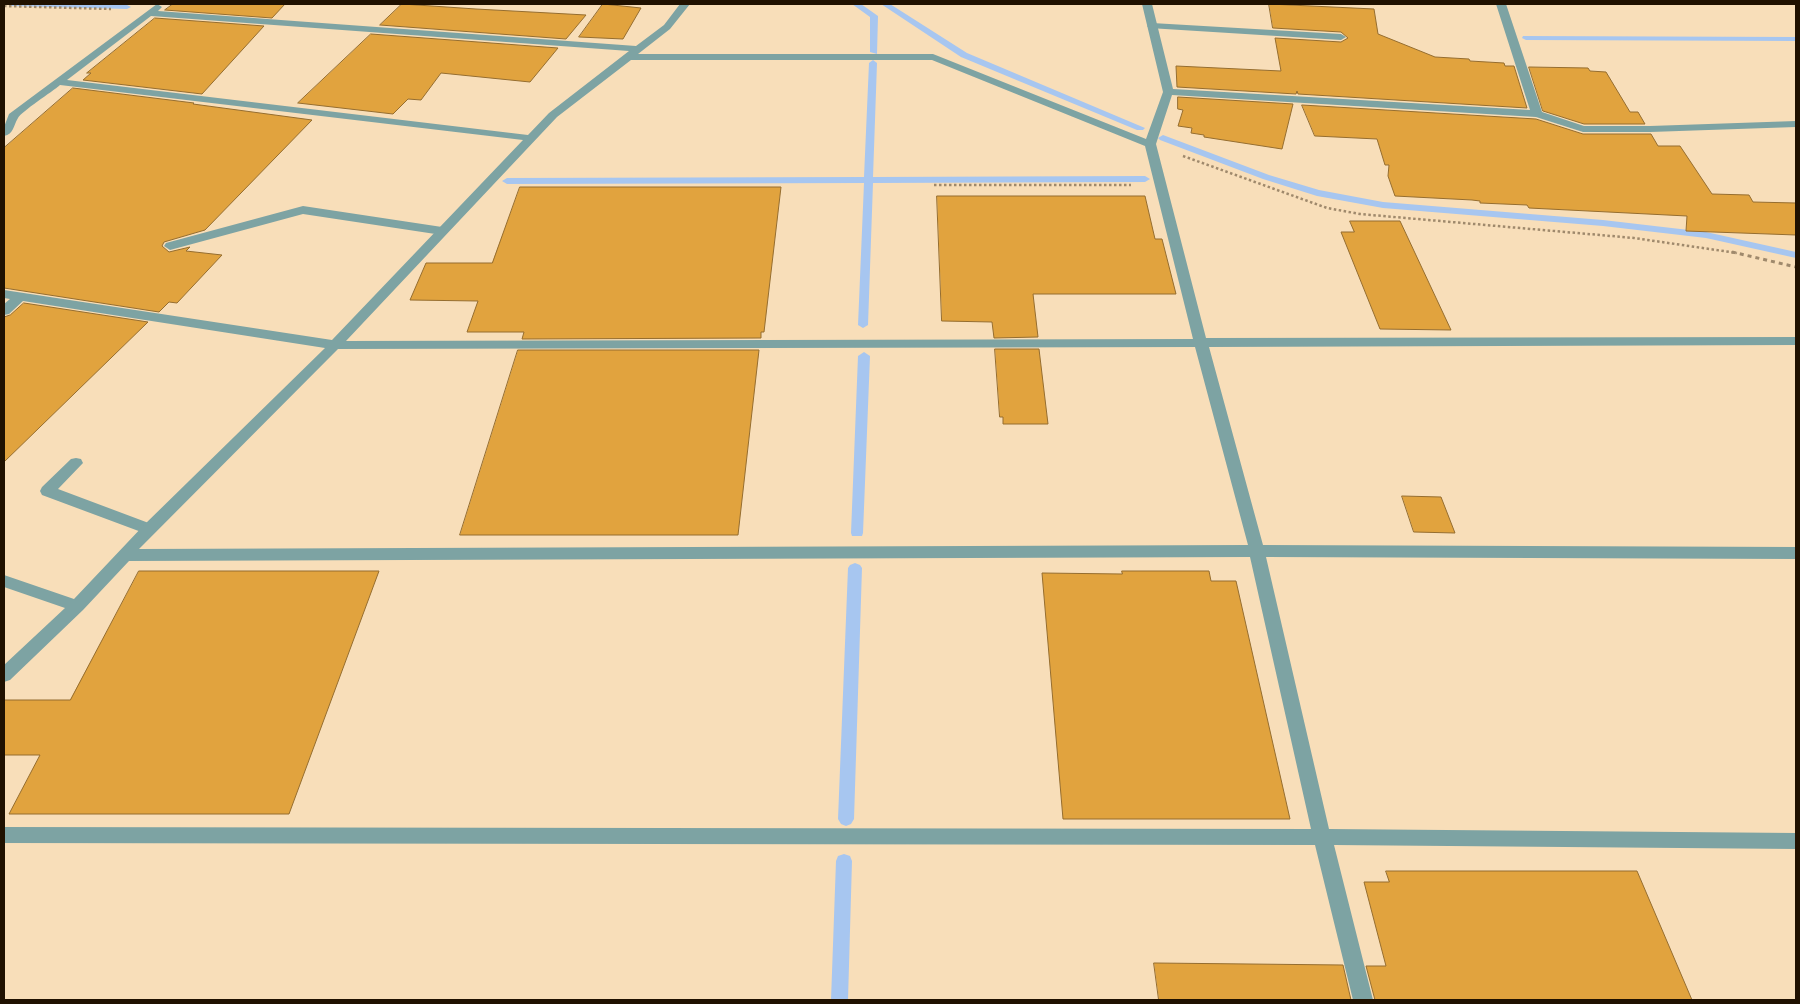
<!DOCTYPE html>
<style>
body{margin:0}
#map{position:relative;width:1800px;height:1004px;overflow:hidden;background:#f8deb9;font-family:"Asap Condensed",sans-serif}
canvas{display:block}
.frame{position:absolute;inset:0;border:5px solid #201100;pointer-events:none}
</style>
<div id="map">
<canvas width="1800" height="1004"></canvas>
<div class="frame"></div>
</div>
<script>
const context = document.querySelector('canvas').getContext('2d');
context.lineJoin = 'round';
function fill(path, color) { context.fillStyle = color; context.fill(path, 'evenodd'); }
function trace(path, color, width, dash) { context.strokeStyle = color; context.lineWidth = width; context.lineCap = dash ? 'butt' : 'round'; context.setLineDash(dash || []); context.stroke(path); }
const stream = new Path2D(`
 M 8,4 L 127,5 L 131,7 L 127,9 L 12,6 Z
 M 852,4 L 861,4 L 878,16 L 877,54 L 870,52 L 870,17 Z
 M 881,4 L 890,4 L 967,53 L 1145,128 L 1143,130 L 1137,130 L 961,57 Z
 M 1523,36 L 1796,37 L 1796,41 L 1526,40 L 1522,38 Z
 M 873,60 L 877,63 L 873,177 L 1145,176 L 1150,179 L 1145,182 L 873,183 L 868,325 L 863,328 L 858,325 L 864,183 L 507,184 L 502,181 L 507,178 L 864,177 L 869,63 Z
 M 1163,135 L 1269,175 L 1319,190 L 1383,202 L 1603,220 L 1706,232 L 1796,252 L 1796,258 L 1706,238 L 1603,226 L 1383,208 L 1317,196 L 1263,179 L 1160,140 L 1158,138 Z
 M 864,352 L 870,356 L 863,533 L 862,536 L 852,536 L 851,533 L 858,356 Z
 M 855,563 L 860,565 L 862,568 L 854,819 L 851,824 L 846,826 L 841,824 L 838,819 L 848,568 L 850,565 Z
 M 844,854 L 850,856 L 852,861 L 848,1000 L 831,1000 L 836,861 L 838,856 Z`);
const building = new Path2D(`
 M 173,4 L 285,4 L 272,18 L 165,10 Z
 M 402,4 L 476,9 L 586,15 L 566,39 L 380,25 Z
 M 603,4 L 641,8 L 623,39 L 579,37 Z
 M 1269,4 L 1374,9 L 1378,34 L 1435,57 L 1469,59 L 1470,61 L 1504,63 L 1505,66 L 1514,66 L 1527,108 L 1298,94 L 1297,91 L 1296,94 L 1177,87 L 1176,66 L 1281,71 L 1275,38 L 1341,42 L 1348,38 L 1341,32 L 1273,28 Z
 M 155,18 L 264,26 L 202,94 L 83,80 L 91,73 L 87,73 Z
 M 371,34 L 558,48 L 530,82 L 441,73 L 421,100 L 408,99 L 393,114 L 298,103 Z
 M 1529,67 L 1588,68 L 1590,71 L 1606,72 L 1630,112 L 1638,112 L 1645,124 L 1584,124 L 1543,111 Z
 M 73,88 L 194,103 L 193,104 L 312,120 L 205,230 L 164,242 L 162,246 L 169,252 L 190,247 L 186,251 L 222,255 L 177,303 L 169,302 L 159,312 L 4,288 L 4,148 Z
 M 1178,97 L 1293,104 L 1282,149 L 1204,137 L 1204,135 L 1191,133 L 1192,128 L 1178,126 L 1183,110 L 1178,109 Z
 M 1302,105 L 1536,119 L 1583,134 L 1651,134 L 1658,146 L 1680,146 L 1712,194 L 1749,195 L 1753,202 L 1796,203 L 1796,235 L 1686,231 L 1687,216 L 1529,208 L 1527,205 L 1480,203 L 1480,201 L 1472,200 L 1395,196 L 1388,176 L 1389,165 L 1385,165 L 1377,139 L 1315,136 Z
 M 520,187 L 781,187 L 764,332 L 761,332 L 761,338 L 522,339 L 524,332 L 467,332 L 478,301 L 410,300 L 426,263 L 492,263 Z
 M 937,196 L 1145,196 L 1155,239 L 1162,239 L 1176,294 L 1033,294 L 1038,337 L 994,338 L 992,322 L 942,321 Z
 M 1350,221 L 1400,221 L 1451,330 L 1380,329 L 1341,232 L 1354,232 Z
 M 24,303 L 148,322 L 4,462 L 4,317 L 10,315 Z
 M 995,349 L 1039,349 L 1048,424 L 1003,424 L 1003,417 L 1000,417 Z
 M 518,350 L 759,350 L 738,535 L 460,535 Z
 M 1402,496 L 1441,497 L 1455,533 L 1414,532 Z
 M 139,571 L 379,571 L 289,814 L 9,814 L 40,755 L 4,755 L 4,700 L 70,700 Z
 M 1122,571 L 1209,571 L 1211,581 L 1236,581 L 1290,819 L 1063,819 L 1042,573 L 1122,574 Z
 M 1386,871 L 1637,871 L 1692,1000 L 1375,1000 L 1366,966 L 1386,966 L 1364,882 L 1389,882 Z
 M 1154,963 L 1343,965 L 1351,1000 L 1159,1000 Z`);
const pathFar1 = new Path2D(`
 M 4,6 L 111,9
 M 1183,156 L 1327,208 L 1360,214 L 1634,238 L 1737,253
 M 934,185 L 1131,185`);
const path = new Path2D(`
 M 1732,252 L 1796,267`);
const service = new Path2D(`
 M 1152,23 L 1341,34 L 1346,37 L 1341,40 L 1149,28 L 1147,26 Z
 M 303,206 L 442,227 L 448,231 L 442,235 L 303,214 L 170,250 L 164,246 L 166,243 Z
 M 76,458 L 81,459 L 83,463 L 58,489 L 154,525 L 157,529 L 154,533 L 149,535 L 144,533 L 42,495 L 40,491 L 42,487 L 71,459 Z`);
const minor = new Path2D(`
 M 157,4 L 162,7 L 158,11 L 636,46 L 664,25 L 680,4 L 690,4 L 670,29 L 638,54 L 933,54 L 1146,139 L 1163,92 L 1142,4 L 1152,4 L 1173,89 L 1530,110 L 1496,4 L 1506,4 L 1542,112 L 1584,126 L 1650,126 L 1796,121 L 1796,127 L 1650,132 L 1583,132 L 1536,117 L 1172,95 L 1156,144 L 1206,338 L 1796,337 L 1796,345 L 1209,347 L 1263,545 L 1796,547 L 1796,559 L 1266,557 L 1329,829 L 1796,833 L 1796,849 L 1334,845 L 1373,1000 L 1353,1000 L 1315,845 L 4,843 L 4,827 L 1311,829 L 1250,557 L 129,561 L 83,610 L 10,680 L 4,682 L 4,665 L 65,608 L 4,587 L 4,575 L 74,599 L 144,525 L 325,348 L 23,301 L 9,314 L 4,315 L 4,304 L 10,299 L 4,298 L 4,290 L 332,340 L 523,140 L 60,85 C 52,92 22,111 18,118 C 13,126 14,134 4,136 L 4,127 L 9,114 ZM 151,16 L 629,51 L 549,113 L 528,135 L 67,80 ZM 631,60 L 932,60 L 1145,146 L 1193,339 L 346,341 L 557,117 ZM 1195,347 L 1248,545 L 139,549 L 338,349 Z`);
fill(stream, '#a7c6f0');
fill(building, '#e1a33e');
trace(building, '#956d2f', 1);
trace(pathFar1, '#9f896c', 2.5, [2.5, 2.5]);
trace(path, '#9f896c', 3, [4, 4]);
fill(service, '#7da3a3');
fill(minor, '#7da3a3');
</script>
